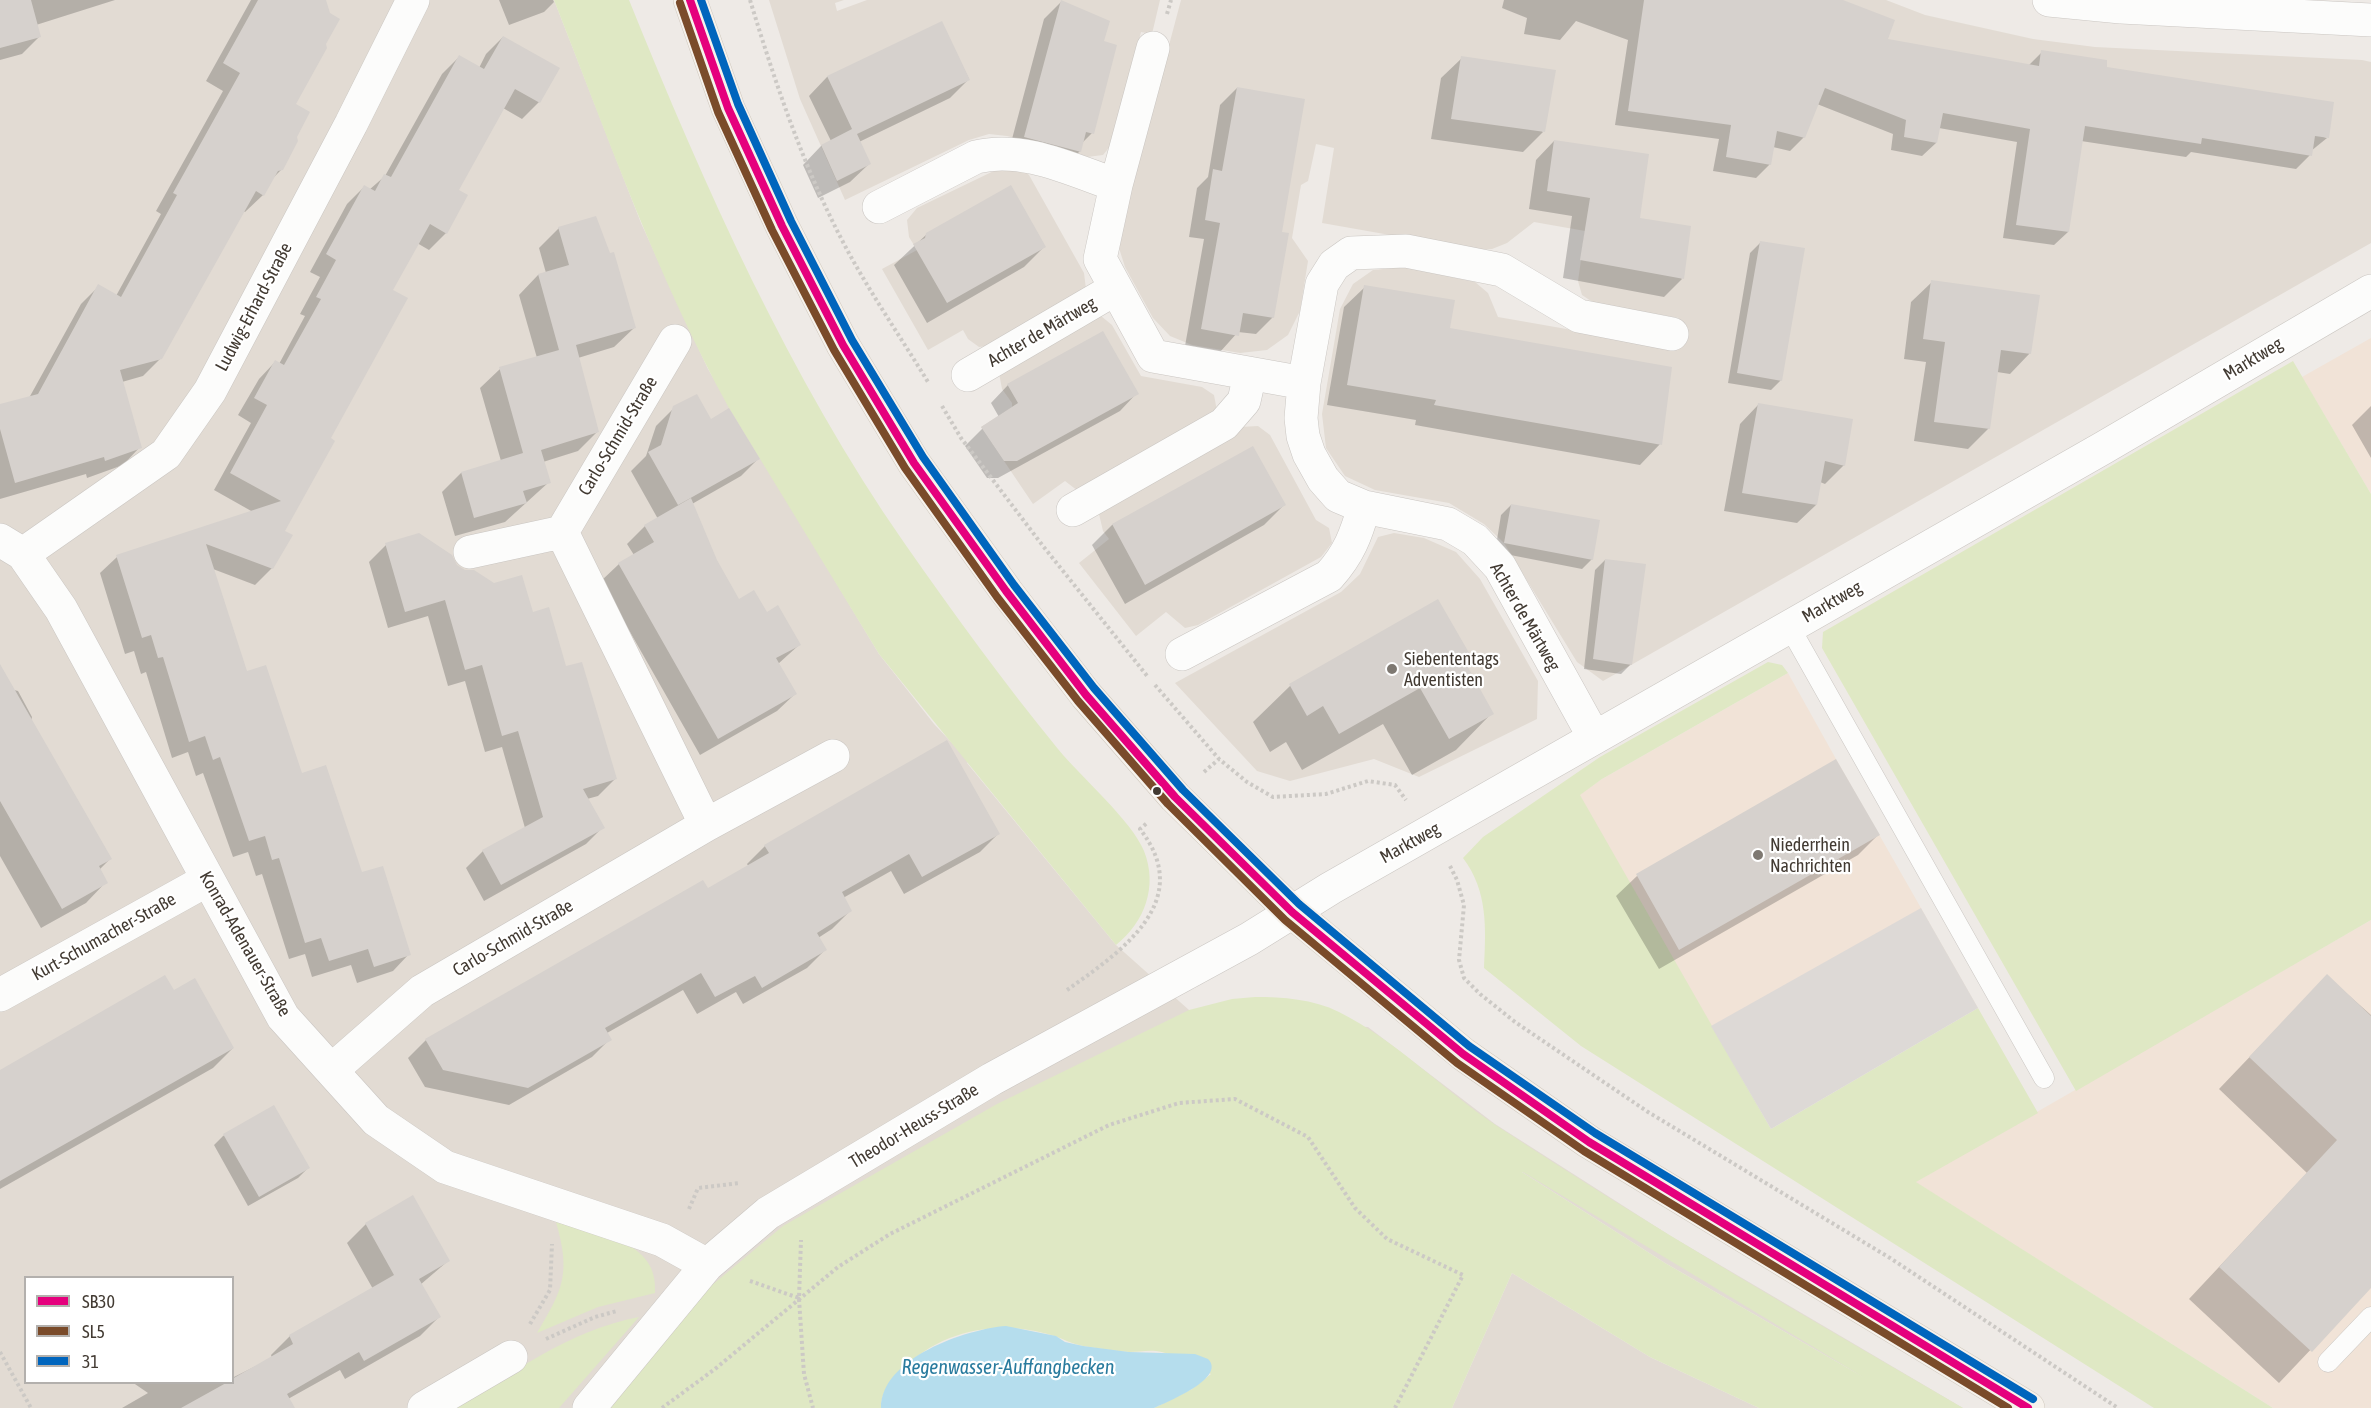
<!DOCTYPE html>
<meta charset="utf-8">
<style>
body{margin:0}
#map{position:relative;width:2371px;height:1408px;overflow:hidden;background:#eeeae6;font-family:"Asap Condensed",sans-serif}
canvas{display:block}
.legend{position:absolute;left:24px;top:1276px;width:210px;height:108px;box-sizing:border-box;background:#fff;border:2px solid #b3b0ad;margin:0;padding:8px 10px;list-style:none;font-size:18px;color:#423a32}
.legend li{display:flex;align-items:center;gap:12px;height:30px}
.legend b{width:30px;border:2px solid #b3b0ad}
</style>
<div id="map">
<canvas width="2371" height="1408"></canvas>
<ul class="legend">
<li><b style="height:8px;background:#e5007d"></b>SB30</li>
<li><b style="height:8px;background:#7a4b2a"></b>SL5</li>
<li><b style="height:8px;background:#0065bd"></b>31</li>
</ul>
</div>
<script>
const context = document.querySelector('canvas').getContext('2d');
context.lineJoin = 'round';
function fill(path, color) { context.fillStyle = color; context.fill(path, 'evenodd'); }
function trace(path, color, width, dash) { context.strokeStyle = color; context.lineWidth = width; context.lineCap = dash ? 'butt' : 'round'; context.setLineDash(dash || []); context.stroke(path); }
function write(font, color, halo, rows, align = 'center') {
  context.font = font + ' "Asap Condensed",sans-serif'; context.lineWidth = 4.5; context.setLineDash([]); context.textBaseline = 'middle'; context.strokeStyle = halo; context.fillStyle = color; for (const [text, x, y, turn = 0] of rows) {
    context.save(); context.translate(x, y); context.rotate((+turn || 0) * Math.PI / 180); context.textAlign = isNaN(turn) ? turn : align; if (halo) context.strokeText(text, 0, 0); context.fillText(text, 0, 0); context.restore();
  }
}
const residential = new Path2D(`
 M 0,0 L 554,0 L 641,223 L 708,369 L 879,654 L 934,724 L 969,761 L 967,763 L 1116,945 L 1189,1010 L 1205,1018 L 1368,1027 L 1495,1124 L 1669,1235 L 1963,1408 L 1917,1408 L 1665,1263 L 1489,1151 L 630,1408 L 0,1408 ZM 26,1278 L 232,1278 L 232,1382 L 26,1382 Z
 M 769,0 L 844,0 L 835,3 L 837,11 L 867,0 L 1160,0 L 1152,34 L 1141,32 L 1112,144 L 1103,155 L 1087,157 L 1007,136 L 989,134 L 969,140 L 845,200 L 800,99 Z
 M 1181,0 L 1886,0 L 1925,15 L 2033,39 L 2095,47 L 2362,60 L 2371,62 L 2371,243 L 1603,681 L 1577,662 L 1504,543 L 1484,524 L 1449,503 L 1375,490 L 1345,476 L 1326,448 L 1322,414 L 1340,309 L 1353,284 L 1373,270 L 1403,267 L 1475,282 L 1488,293 L 1498,317 L 1675,348 L 1679,318 L 1594,303 L 1582,295 L 1578,281 L 1585,231 L 1534,222 L 1507,243 L 1492,249 L 1475,250 L 1322,223 L 1334,148 L 1316,144 L 1308,181 L 1301,185 L 1292,238 L 1308,261 L 1300,311 L 1288,335 L 1267,350 L 1240,353 L 1192,345 L 1170,336 L 1153,318 L 1125,267 L 1119,248 L 1121,226 Z
 M 1018,165 L 1029,175 L 1084,273 L 1086,289 L 995,345 L 979,347 L 968,339 L 963,330 L 928,350 L 882,269 L 917,250 L 909,237 L 907,220 L 917,208 L 1002,167 Z
 M 1101,316 L 1112,325 L 1141,376 L 1202,387 L 1214,395 L 1217,411 L 1078,491 L 1065,481 L 1033,504 L 981,427 L 1012,407 L 1012,403 L 1002,389 L 999,373 Z
 M 1258,426 L 1270,435 L 1316,520 L 1329,528 L 1332,543 L 1321,557 L 1198,625 L 1185,628 L 1166,612 L 1136,636 L 1079,563 L 1109,539 L 1103,531 L 1099,514 L 1110,501 L 1240,427 Z
 M 1394,533 L 1424,538 L 1456,552 L 1480,579 L 1538,681 L 1537,719 L 1419,777 L 1374,759 L 1290,781 L 1257,771 L 1175,683 L 1341,592 L 1360,574 L 1378,537 Z
 M 1512,1273 L 1650,1357 L 1759,1408 L 1452,1408 Z`);
const commercial = new Path2D(`
 M 2371,338 L 2371,494 L 2302,377 Z
 M 1788,673 L 1836,759 L 1978,1008 L 1711,1026 L 1579,795 L 1602,779 Z
 M 2371,920 L 2371,1408 L 2273,1408 L 1915,1182 Z`);
const green = new Path2D(`
 M 554,0 L 629,0 C 705,188 789,377 905,544 C 954,614 1004,683 1058,749 C 1081,777 1132,821 1144,851 C 1158,886 1145,922 1116,945 L 879,654 L 729,408 C 658,279 608,138 554,0 Z
 M 2293,361 L 2371,494 L 2371,920 L 2076,1091 L 1822,648 L 1823,632 Z
 M 1768,662 L 1782,665 L 1788,673 L 1602,779 L 1580,795 L 1771,1129 L 1978,1008 L 2038,1113 L 1916,1182 L 2273,1408 L 2154,1408 L 1581,1046 L 1484,968 C 1486,928 1488,891 1463,858 L 1483,837 L 1600,757 Z
 M 1255,997 C 1283,997 1313,999 1339,1012 C 1397,1041 1443,1090 1497,1126 C 1649,1226 1806,1317 1963,1408 L 1759,1408 L 1650,1357 L 1512,1273 L 1452,1408 L 1154,1408 L 1192,1389 L 1211,1374 C 1195,1367 1173,1353 1156,1351 C 1147,1350 1138,1352 1129,1352 C 1114,1351 1098,1348 1083,1346 C 1072,1344 1064,1339 1054,1336 C 1000,1319 942,1329 902,1370 C 890,1382 881,1391 881,1408 L 609,1408 L 711,1286 L 783,1226 L 997,1104 L 1189,1010 L 1232,999 ZM 1522,1172 L 1523,1172 L 1865,1378 L 1665,1263 Z
 M 556,1222 C 597,1235 659,1239 655,1293 L 598,1307 L 537,1333 C 563,1289 571,1274 556,1222 Z
 M 639,1317 L 559,1408 L 454,1408 C 513,1373 570,1330 639,1317 Z`);
const parking = new Path2D(`
 M 1921,908 L 1978,1008 L 1771,1129 L 1711,1026 Z`);
const water = new Path2D(`
 M 1006,1326 L 1056,1336 L 1065,1342 L 1083,1346 L 1129,1352 L 1195,1354 L 1208,1359 C 1227,1378 1167,1402 1154,1408 L 881,1408 C 881,1358 966,1329 1006,1326 Z`);
const shadow = new Path2D(`
 M 0,0 L 115,0 L 36,25 L 39,37 L 22,54 L 0,60 Z
 M 251,0 L 325,0 L 294,104 L 282,169 L 271,180 L 263,195 L 245,212 L 243,211 L 161,358 L 143,376 L 122,382 L 140,447 L 123,465 L 87,478 L 86,474 L 0,499 L 0,405 L 29,398 L 81,304 L 99,286 L 116,296 L 161,214 L 156,211 L 223,91 L 206,81 Z
 M 499,0 L 553,0 L 554,2 L 544,12 L 509,25 Z
 M 1504,0 L 1839,0 L 1886,40 L 2028,66 L 2042,52 L 2105,68 L 2327,138 L 2311,151 L 2310,155 L 2296,169 L 2191,152 L 2186,157 L 2081,141 L 2068,232 L 2054,245 L 2003,238 L 2017,142 L 1939,128 L 1936,143 L 1922,156 L 1891,150 L 1893,134 L 1817,104 L 1804,137 L 1790,151 L 1773,147 L 1770,164 L 1756,178 L 1713,171 L 1719,139 L 1615,125 L 1628,40 L 1576,21 L 1560,40 L 1524,34 L 1527,18 L 1502,8 Z
 M 1061,2 L 1102,42 L 1092,133 L 1082,143 L 1080,151 L 1063,168 L 1008,154 L 1044,19 Z
 M 941,23 L 969,79 L 950,98 L 859,142 L 869,164 L 850,182 L 818,198 L 803,165 L 821,146 L 831,141 L 809,96 L 827,77 Z
 M 503,37 L 539,102 L 522,119 L 503,108 L 457,191 L 446,233 L 429,250 L 417,243 L 391,290 L 329,439 L 283,531 L 272,568 L 255,585 L 213,569 L 246,673 L 301,775 L 409,954 L 393,971 L 357,983 L 351,965 L 312,977 L 305,954 L 289,959 L 262,874 L 256,876 L 248,852 L 233,857 L 203,773 L 196,776 L 188,752 L 172,758 L 146,672 L 141,674 L 134,651 L 125,654 L 100,573 L 117,557 L 253,512 L 214,490 L 251,423 L 238,415 L 259,379 L 275,362 L 279,364 L 305,316 L 300,314 L 320,277 L 310,272 L 347,204 L 364,187 L 369,190 L 385,176 L 442,74 L 459,57 L 479,68 L 486,54 Z
 M 1462,58 L 1543,132 L 1523,152 L 1431,139 L 1441,78 Z
 M 1237,88 L 1280,233 L 1273,317 L 1256,334 L 1238,332 L 1220,352 L 1185,346 L 1204,239 L 1189,237 L 1197,188 L 1208,177 L 1220,105 Z
 M 1554,141 L 1638,219 L 1682,279 L 1664,297 L 1563,278 L 1572,216 L 1529,209 L 1536,160 Z
 M 559,228 L 634,328 L 614,347 L 578,358 L 598,431 L 578,451 L 543,462 L 549,482 L 505,522 L 455,536 L 442,492 L 461,473 L 501,461 L 480,388 L 500,369 L 537,358 L 519,295 L 538,275 L 546,273 L 539,248 Z
 M 927,234 L 1044,247 L 1024,267 L 927,323 L 894,265 Z
 M 1760,243 L 1781,380 L 1771,390 L 1728,383 L 1750,253 Z
 M 1932,282 L 2030,353 L 2010,374 L 1997,372 L 1989,428 L 1968,449 L 1914,441 L 1926,362 L 1904,359 L 1911,302 Z
 M 1365,287 L 1448,329 L 1660,444 L 1640,465 L 1415,425 L 1416,420 L 1327,405 L 1344,307 Z
 M 1008,385 L 1137,393 L 1120,411 L 998,478 L 987,478 L 965,446 L 982,429 L 999,417 L 991,403 Z
 M 1758,405 L 1844,465 L 1825,484 L 1820,482 L 1816,505 L 1797,523 L 1724,511 L 1740,424 Z
 M 2371,406 L 2371,458 L 2352,425 Z
 M 674,408 L 711,421 L 758,459 L 741,476 L 692,504 L 715,560 L 739,601 L 766,614 L 799,645 L 778,664 L 795,694 L 777,711 L 700,755 L 601,581 L 619,564 L 634,555 L 627,544 L 645,526 L 658,519 L 631,471 L 646,456 L 656,426 Z
 M 1252,448 L 1284,505 L 1264,525 L 1125,604 L 1092,545 L 1112,525 Z
 M 1511,505 L 1592,559 L 1582,569 L 1495,552 L 1501,515 Z
 M 386,545 L 455,566 L 532,614 L 565,668 L 615,779 L 598,796 L 587,799 L 603,827 L 586,844 L 484,901 L 466,868 L 483,851 L 525,828 L 502,747 L 485,752 L 465,681 L 448,686 L 428,616 L 388,628 L 369,562 Z
 M 1605,560 L 1631,664 L 1621,674 L 1584,669 L 1595,570 Z
 M 1437,601 L 1470,658 L 1464,664 L 1492,713 L 1456,750 L 1412,775 L 1383,724 L 1302,770 L 1286,742 L 1270,752 L 1253,722 L 1290,686 Z
 M 0,666 L 14,690 L 18,691 L 32,717 L 31,721 L 110,859 L 99,870 L 106,882 L 86,903 L 41,928 L 0,856 Z
 M 1836,761 L 1878,835 L 1858,855 L 1659,969 L 1616,896 L 1637,876 Z
 M 998,834 L 980,852 L 904,894 L 891,871 L 843,898 L 850,911 L 832,929 L 818,938 L 825,950 L 807,968 L 743,1004 L 736,992 L 697,1014 L 683,990 L 607,1033 L 610,1039 L 592,1057 L 509,1105 L 425,1087 L 408,1058 L 426,1040 L 749,867 L 747,864 L 765,846 Z
 M 2327,976 L 2371,1015 L 2371,1286 L 2279,1383 L 2189,1299 L 2307,1173 L 2219,1089 Z
 M 173,992 L 233,1048 L 213,1068 L 0,1189 L 0,1071 Z
 M 274,1107 L 308,1168 L 298,1178 L 248,1206 L 214,1145 L 223,1136 Z
 M 366,1224 L 448,1261 L 420,1285 L 439,1317 L 420,1336 L 345,1379 L 340,1370 L 288,1399 L 285,1408 L 122,1408 L 148,1393 L 132,1382 L 232,1382 L 232,1378 L 272,1358 L 271,1355 L 290,1336 L 373,1289 L 347,1243 Z`);
const building = new Path2D(`
 M 0,0 L 31,0 L 41,37 L 0,48 Z
 M 258,0 L 326,0 L 330,13 L 340,19 L 326,44 L 327,48 L 296,104 L 310,112 L 297,137 L 298,141 L 283,170 L 278,171 L 264,196 L 256,191 L 162,359 L 120,370 L 142,448 L 105,461 L 104,457 L 15,483 L 0,429 L 0,404 L 38,394 L 98,284 L 121,297 L 177,195 L 173,193 L 240,73 L 223,63 Z
 M 1061,0 L 1110,21 L 1104,41 L 1117,45 L 1094,134 L 1086,132 L 1081,152 L 1024,137 Z
 M 1644,0 L 1843,0 L 1895,20 L 1888,39 L 2039,66 L 2041,50 L 2107,60 L 2107,67 L 2334,102 L 2329,138 L 2315,136 L 2312,156 L 2202,138 L 2201,144 L 2085,126 L 2069,232 L 2016,225 L 2030,129 L 1943,113 L 1937,143 L 1904,137 L 1906,120 L 1825,88 L 1805,138 L 1777,131 L 1771,165 L 1726,157 L 1731,125 L 1628,111 Z
 M 942,21 L 970,80 L 857,134 L 871,164 L 837,181 L 821,145 L 852,129 L 827,76 Z
 M 503,36 L 560,68 L 540,103 L 515,89 L 459,190 L 468,195 L 447,234 L 430,224 L 393,290 L 408,298 L 331,438 L 335,441 L 285,531 L 293,535 L 273,569 L 206,544 L 247,671 L 266,665 L 302,773 L 326,765 L 362,872 L 383,866 L 411,955 L 374,967 L 368,949 L 329,961 L 321,938 L 305,943 L 279,858 L 272,860 L 265,836 L 249,841 L 220,757 L 213,760 L 205,736 L 189,742 L 163,657 L 158,658 L 151,635 L 142,638 L 116,555 L 281,501 L 230,473 L 267,405 L 254,398 L 275,360 L 284,365 L 321,299 L 316,297 L 336,260 L 326,254 L 364,185 L 375,191 L 384,174 L 391,177 L 459,55 L 484,69 Z
 M 1461,56 L 1556,70 L 1545,132 L 1451,119 Z
 M 1237,87 L 1305,99 L 1282,232 L 1289,233 L 1274,318 L 1243,313 L 1239,336 L 1201,329 L 1220,223 L 1205,220 L 1213,169 L 1222,171 Z
 M 1554,140 L 1649,154 L 1640,218 L 1691,226 L 1684,279 L 1580,260 L 1590,198 L 1547,191 Z
 M 1011,185 L 1046,247 L 947,303 L 913,244 L 925,238 L 926,233 Z
 M 596,216 L 610,253 L 614,252 L 636,328 L 576,345 L 599,432 L 541,450 L 551,483 L 523,491 L 527,503 L 474,518 L 461,472 L 523,453 L 499,367 L 559,350 L 538,274 L 569,265 L 558,227 Z
 M 1760,241 L 1805,248 L 1782,381 L 1737,373 Z
 M 1931,280 L 2040,295 L 2031,354 L 2001,350 L 1990,429 L 1934,422 L 1945,342 L 1923,339 Z
 M 1364,285 L 1455,300 L 1450,328 L 1672,367 L 1662,445 L 1434,405 L 1436,400 L 1347,385 Z
 M 1103,331 L 1139,394 L 1017,461 L 1004,461 L 981,427 L 1018,403 L 1007,384 Z
 M 697,394 L 711,419 L 729,408 L 760,459 L 678,505 L 648,452 L 661,445 L 673,406 Z
 M 1758,403 L 1853,419 L 1845,466 L 1825,461 L 1817,505 L 1742,493 Z
 M 1253,446 L 1286,505 L 1145,585 L 1112,524 Z
 M 691,498 L 717,560 L 739,599 L 754,590 L 767,612 L 778,605 L 801,645 L 776,658 L 797,694 L 718,739 L 618,563 L 654,542 L 644,525 Z
 M 1511,504 L 1600,520 L 1593,560 L 1504,543 Z
 M 419,533 L 452,555 L 457,565 L 465,570 L 474,570 L 494,583 L 522,575 L 533,612 L 549,607 L 566,666 L 582,662 L 617,779 L 583,789 L 605,828 L 501,885 L 482,850 L 543,817 L 518,731 L 502,736 L 482,665 L 465,670 L 445,600 L 405,612 L 385,543 Z
 M 1605,559 L 1646,564 L 1632,665 L 1593,659 Z
 M 1438,599 L 1472,658 L 1465,662 L 1494,714 L 1449,739 L 1420,688 L 1339,734 L 1323,706 L 1307,716 L 1289,684 Z
 M 0,664 L 112,859 L 99,866 L 108,883 L 62,909 L 0,801 Z
 M 947,740 L 1000,834 L 922,877 L 909,854 L 842,892 L 852,911 L 817,933 L 827,950 L 762,988 L 755,976 L 715,997 L 701,973 L 605,1028 L 612,1040 L 528,1088 L 443,1070 L 425,1039 L 703,880 L 708,888 L 769,853 L 764,845 Z
 M 1836,759 L 1880,835 L 1679,950 L 1636,874 Z
 M 2327,974 L 2371,1016 L 2371,1288 L 2312,1352 L 2219,1267 L 2337,1140 L 2249,1057 Z
 M 165,975 L 174,990 L 195,978 L 234,1048 L 0,1181 L 0,1070 Z
 M 274,1105 L 310,1168 L 259,1197 L 223,1134 Z
 M 413,1195 L 450,1261 L 419,1279 L 441,1317 L 364,1361 L 359,1352 L 287,1394 L 295,1408 L 181,1408 L 226,1383 L 232,1383 L 232,1379 L 293,1344 L 289,1335 L 394,1275 L 365,1223 Z`);
const path = new Path2D(`
 M 750,0 C 775,82 803,166 843,242 C 868,290 900,336 928,382
 M 1167,14 L 1171,0
 M 942,406 L 961,438 L 1043,546 L 1148,677
 M 1155,685 L 1219,759 L 1247,782 L 1273,797 L 1326,794 L 1368,781 L 1395,785 L 1406,800
 M 1204,772 L 1219,759
 M 1450,866 L 1457,880 L 1464,905 L 1459,960 L 1464,978 L 1480,994 L 1515,1022 L 1648,1112 L 1890,1258 L 2118,1408
 M 1067,990 C 1122,951 1196,901 1140,829 L 1147,823
 M 689,1209 L 698,1188 L 740,1183
 M 750,1281 L 799,1298 L 801,1240
 M 799,1299 L 804,1374 L 813,1408
 M 530,1324 L 550,1290 L 552,1244
 M 546,1339 L 595,1317 L 617,1311
 M 0,1352 L 31,1408
 M 662,1408 L 715,1369 L 838,1267 L 890,1234 L 1109,1125 L 1179,1103 L 1235,1099 L 1308,1137 L 1355,1208 L 1387,1239 L 1463,1275 L 1395,1408`);
const lane = new Path2D(`
 M 1789,626 L 2044,1078
 M 2328,1362 L 2371,1317`);
const street = new Path2D(`
 M 2049,0 L 2121,7 L 2371,20
 M 1153,48 L 1116,185 L 1100,259 L 1153,356 L 1304,383
 M 879,207 L 976,157 C 1023,145 1072,170 1116,185
 M 675,341 L 562,532 L 706,825
 M 968,375 L 1115,289
 M 1073,510 L 1224,424 L 1244,401 L 1250,374
 M 0,540 L 23,554 L 61,609 L 283,1017 L 376,1120 L 445,1167 L 662,1240 L 707,1265
 M 470,552 L 562,532
 M 23,554 L 166,454 L 210,391 L 351,124 L 413,0
 M 1182,654 L 1329,576 C 1349,554 1356,535 1364,507
 M 1594,737 L 1500,567 L 1475,540 L 1448,524 L 1364,507 L 1338,496 L 1323,479 L 1309,454 L 1303,436 L 1301,418 L 1304,383 L 1322,284 L 1334,265 L 1351,253 L 1406,251 L 1502,270 L 1579,316 L 1672,334
 M 0,995 L 207,880
 M 333,1069 L 422,991 L 706,825 L 833,756
 M 424,1408 L 511,1357
 M 589,1408 L 707,1265 L 768,1213 L 992,1079 L 1249,939 L 1331,888 L 2103,448 L 2371,291`);
const secondary = new Path2D(`
 M 690,0 L 728,108 L 782,226 L 843,345 L 914,463 L 1006,591 L 1086,695 L 1175,797 L 1292,912 L 1463,1054 L 1589,1142 L 2028,1408`);
const bus1 = new Path2D(`
 M 690,0 L 728,108 L 782,226 L 843,345 L 914,463 L 1006,591 L 1086,695 L 1175,797 L 1292,912 L 1463,1054 L 1589,1142 L 2028,1408`);
const bus2 = new Path2D(`
 M 680,3 L 718,112 L 772,230 L 834,350 L 905,468 L 997,597 L 1078,701 L 1168,804 L 1285,920 L 1457,1063 L 1584,1151 L 2008,1408`);
const bus3 = new Path2D(`
 M 701,0 L 738,104 L 791,221 L 852,340 L 923,457 L 1014,585 L 1094,688 L 1183,790 L 1299,904 L 1469,1046 L 1595,1133 L 2033,1399`);
const markers = [
 [1392,669,6,"#7e7871"],
 [1157,791,5,"#423a32"],
 [1758,855,6,"#7e7871"]
];
const streetNames = [
 ["Ludwig-Erhard-Straße",254,307,-62],
 ["Achter de Märtweg",1042,332,-30],
 ["Marktweg",2253,359,-31],
 ["Carlo-Schmid-Straße",618,436,-59],
 ["Marktweg",1832,602,-30],
 ["Achter de Märtweg",1525,617,60],
 ["Marktweg",1410,843,-29],
 ["Kurt-Schumacher-Straße",104,937,-29],
 ["Carlo-Schmid-Straße",513,938,-30],
 ["Konrad-Adenauer-Straße",245,944,60],
 ["Theodor-Heuss-Straße",914,1126,-31]
];
const poiNames = [
 ["Siebententags",1404,659],
 ["Adventisten",1404,680],
 ["Niederrhein",1770,845],
 ["Nachrichten",1770,866]
];
const waterNames = [
 ["Regenwasser-Auffangbecken",1008,1368]
];
fill(residential, '#e2dbd3');
fill(commercial, '#f1e3d7');
fill(green, '#dfe8c4');
fill(parking, '#ddd9d6');
fill(water, '#b5dded');
fill(shadow, '#0003');
fill(building, '#d6d1cd');
trace(lane, '#cac6c2', 21);
trace(street, '#cac6c2', 34);
trace(secondary, '#d0c9bf', 34);
trace(path, '#ccc9c5', 4, [3, 3]);
trace(lane, '#fcfcfb', 20);
trace(street, '#fcfcfb', 33);
trace(secondary, '#f6f2ec', 33);
trace(bus1, '#e5007d', 8);
trace(bus2, '#7a4b2a', 8);
trace(bus3, '#0065bd', 8);
for (const [x, y, r, color] of markers) { const dot = new Path2D(); dot.arc(x, y, r, 0, 2 * Math.PI); context.fillStyle = color; context.fill(dot); trace(dot, '#fff', 2); }
write('18px', '#423a32', '#fff', streetNames);
write('18px', '#423a32', '#fff', poiNames, 'left');
write('italic 20px', '#297b9e', '#fff', waterNames);
</script>
